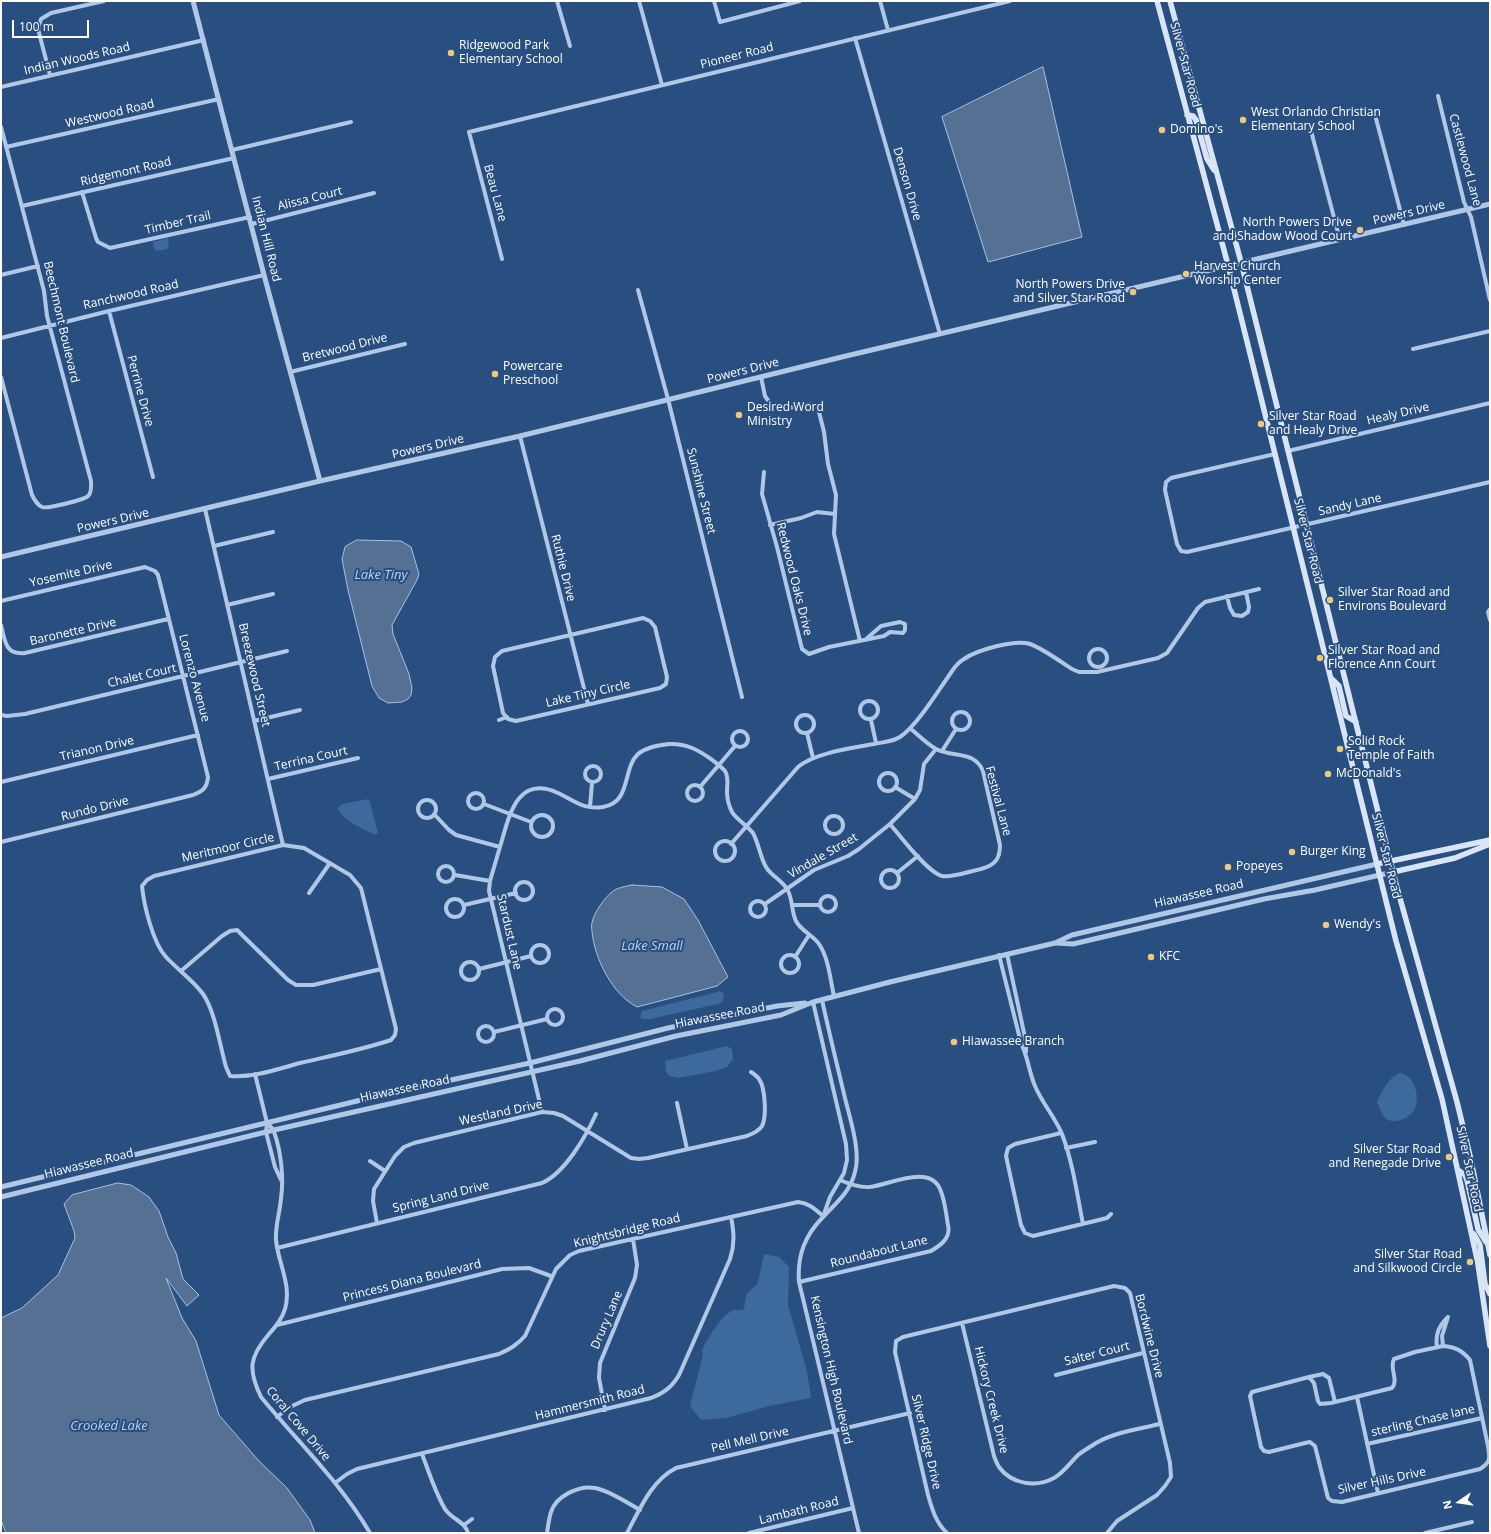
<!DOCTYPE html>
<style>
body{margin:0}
#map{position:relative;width:1491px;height:1534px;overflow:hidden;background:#294f80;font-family:"Open Sans",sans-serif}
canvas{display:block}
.frame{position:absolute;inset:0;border:2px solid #fff;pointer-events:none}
.north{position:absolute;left:1439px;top:1482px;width:40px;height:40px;-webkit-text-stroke:3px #294f80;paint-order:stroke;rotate:257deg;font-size:11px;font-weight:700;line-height:16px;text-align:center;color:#fff}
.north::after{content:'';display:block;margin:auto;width:14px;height:18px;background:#fff;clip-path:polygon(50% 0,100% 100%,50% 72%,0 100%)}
.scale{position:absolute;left:12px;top:20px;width:77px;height:18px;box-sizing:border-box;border:2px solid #fff;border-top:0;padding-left:5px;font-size:12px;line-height:14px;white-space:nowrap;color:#fff;-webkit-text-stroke:3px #294f80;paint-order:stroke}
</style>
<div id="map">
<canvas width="1491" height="1534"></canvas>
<div class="frame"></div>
<div class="north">N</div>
<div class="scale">100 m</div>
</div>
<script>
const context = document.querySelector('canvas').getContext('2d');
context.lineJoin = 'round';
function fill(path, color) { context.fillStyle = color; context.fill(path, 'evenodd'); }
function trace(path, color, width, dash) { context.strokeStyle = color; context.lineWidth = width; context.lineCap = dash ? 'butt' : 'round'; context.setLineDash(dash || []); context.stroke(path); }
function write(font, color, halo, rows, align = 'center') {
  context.font = font + ' "Open Sans",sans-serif'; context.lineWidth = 4; context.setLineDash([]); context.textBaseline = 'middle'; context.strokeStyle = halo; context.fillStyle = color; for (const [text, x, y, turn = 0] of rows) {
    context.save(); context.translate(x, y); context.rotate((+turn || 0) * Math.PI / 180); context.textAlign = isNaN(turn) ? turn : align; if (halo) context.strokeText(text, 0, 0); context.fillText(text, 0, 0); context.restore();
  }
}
const green = new Path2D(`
 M 168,238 L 169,244 L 167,249 L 157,251 L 154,248 L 153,242 Z
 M 369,799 L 378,833 L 374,835 C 363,827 342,822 338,808 L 342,804 Z
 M 721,991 L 724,995 L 723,1001 L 718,1004 L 650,1019 L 642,1019 L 640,1017 L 642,1011 Z
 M 727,1046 L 732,1049 L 733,1059 L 727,1067 L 715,1071 L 678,1078 L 669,1076 L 666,1072 L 665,1061 Z
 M 1400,1073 C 1414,1076 1419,1093 1416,1106 C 1413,1117 1395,1126 1385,1118 C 1381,1114 1380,1107 1377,1102 C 1382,1091 1388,1078 1400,1073 Z
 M 764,1254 L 779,1257 L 789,1267 L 788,1305 L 807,1371 L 811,1398 L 769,1406 L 726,1418 L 701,1420 L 690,1406 L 703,1355 L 702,1350 C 708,1339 721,1314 734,1310 C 737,1310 741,1310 744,1309 L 746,1295 L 758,1283 Z`);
const water = new Path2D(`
 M 1043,67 L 1082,237 L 988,262 L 942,117 Z
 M 357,540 L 401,541 L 411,547 L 419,574 L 417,580 L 392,625 L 393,634 L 409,674 L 412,688 L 411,695 L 408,699 L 402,702 L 388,703 L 379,698 L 372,686 L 348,590 L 342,559 L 345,547 Z
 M 632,885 L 662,887 L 684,899 L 698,920 L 728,977 L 717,986 L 637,1007 C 612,994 595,959 592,932 C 592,929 591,925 592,923 C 593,914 605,897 612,892 C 616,888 626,886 632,885 Z
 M 118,1183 L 131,1185 L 149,1197 L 159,1211 L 168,1237 L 176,1253 L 183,1279 L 199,1295 L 187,1306 L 166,1278 L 182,1318 L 196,1341 L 219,1415 L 258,1460 L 287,1488 L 310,1520 L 315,1533 L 6,1533 L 1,1520 L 1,1318 L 22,1308 L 58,1275 L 75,1238 L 74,1231 L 64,1204 L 72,1195 Z`);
const minor = new Path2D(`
 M 557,1 L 570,46
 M 639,1 L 662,85
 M 714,1 L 720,22 L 800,1
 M 880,1 L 888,30
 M 855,38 L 940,334
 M 50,75 L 38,29 L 41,19 L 51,13 L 104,1
 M 1,87 L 204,40
 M 1438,96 L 1464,202 L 1471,217 L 1490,300
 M 1374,111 L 1404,225
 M 1,127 L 44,291 L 47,316 L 91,481 C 91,486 92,493 88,496 C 84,500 47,509 42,507 C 37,505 34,499 32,495 L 1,377
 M 1310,127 L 1340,240
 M 6,147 L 219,99
 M 232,150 L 351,122
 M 82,192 L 96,238 L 98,242 L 110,248 L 250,217
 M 22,206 L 234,158
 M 252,224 L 374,193
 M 502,259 L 469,132 L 1010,1
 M 1,275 L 38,266
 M 638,290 L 668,399 L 742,697
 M 109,311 L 153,477
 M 1,338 L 109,311 L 264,275
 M 1413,349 L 1490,331
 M 290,372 L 405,344
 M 761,377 L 765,396 L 772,406 L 783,409 L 809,404 L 817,407 L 819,412 L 824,432 L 828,464 L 836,495 L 834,534 L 860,641
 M 520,436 L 588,704
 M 1288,451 L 1490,403
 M 1275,454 L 1171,478 L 1166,482 L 1165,490 L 1177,544 L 1181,551 L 1187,552 L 1490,482
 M 764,472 L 762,494 L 777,547 L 802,649 L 809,654 L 829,647 L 884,636 L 890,632 L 903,633 L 905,630 L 905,624 L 900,622 L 881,626 L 865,640
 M 205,509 L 283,845
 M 770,525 L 801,518 L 817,512 L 835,514
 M 214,546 L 273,532
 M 1227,596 L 1230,608 L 1234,615 L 1242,616 L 1248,612 L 1249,607 L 1246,592
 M 1,601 L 145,567 L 155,571 L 158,575 L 208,777 C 207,788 203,791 193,795 L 1,842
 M 227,605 L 273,594
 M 1490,609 L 1488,612 L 1490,620
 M 643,618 L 650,621 L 655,627 L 667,677 L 666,684 L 660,688 L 516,721 L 508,719 L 503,713 L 493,666 L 495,657 L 502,651 Z
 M 1,625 C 5,641 5,655 25,653 L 168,619
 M1089 658a9 9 0 1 1 18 0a9 9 0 1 1-18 0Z
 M860 710a9 9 0 1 1 18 0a9 9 0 1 1-18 0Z
 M952 721a9 9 0 1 1 18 0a9 9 0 1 1-18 0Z
 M 1,715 L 7,716 L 25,714 L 287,651
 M796 724a9 9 0 1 1 18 0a9 9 0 1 1-18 0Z
 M 499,720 L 507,717
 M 871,720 L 876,743
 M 254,721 L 300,710
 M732 739a8 8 0 1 1 16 0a8 8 0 1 1-16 0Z
 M 807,733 L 813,758
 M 942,751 L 956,729
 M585 774a8 8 0 1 1 16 0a8 8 0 1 1-16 0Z
 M879 782a9 9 0 1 1 18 0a9 9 0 1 1-18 0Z
 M 268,779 L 358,758
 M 1,782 L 198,735
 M687 793a8 8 0 1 1 16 0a8 8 0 1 1-16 0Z
 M 700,787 L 735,746
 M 895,787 L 915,799
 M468 801a8 8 0 1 1 16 0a8 8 0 1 1-16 0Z
 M418 809a9 9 0 1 1 18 0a9 9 0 1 1-18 0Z
 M 484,804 L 531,822
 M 590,807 L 592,783
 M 434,814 L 449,830 L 456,835 L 500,847
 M531 826a11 11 0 1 1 22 0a11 11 0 1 1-22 0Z
 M825 825a9 9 0 1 1 18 0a9 9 0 1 1-18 0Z
 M 890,824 C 900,836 928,873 942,876 C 952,878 971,871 981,869 C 996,865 1000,858 1000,845 L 983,771 C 974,750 953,758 936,749 C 927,744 918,735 911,729
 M715 851a10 10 0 1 1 20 0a10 10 0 1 1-20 0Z
 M 731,844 L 798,767 C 814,753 852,748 874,744 C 883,742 892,742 900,737 C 918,725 941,686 955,667 C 958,664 960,661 964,659 C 977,650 1015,639 1030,644 C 1042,648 1061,662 1072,669 L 1079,672 L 1097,672 L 1158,658 L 1167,653 L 1198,608 L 1205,602 L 1259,589
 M 283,845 L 304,848 L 350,875 L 361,888 L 396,1029 L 395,1035 L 391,1040 C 361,1050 330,1056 300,1063 C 278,1069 253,1078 230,1076 L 226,1067 C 220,1046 215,1011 203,994 C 193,980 178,970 166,957 C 153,943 144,906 142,886 L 147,880 L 154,876 Z
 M438 874a8 8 0 1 1 16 0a8 8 0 1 1-16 0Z
 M881 879a9 9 0 1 1 18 0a9 9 0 1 1-18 0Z
 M 897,873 L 918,856
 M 455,875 L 490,881
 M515 891a9 9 0 1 1 18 0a9 9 0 1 1-18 0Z
 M 309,893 L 330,863
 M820 904a8 8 0 1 1 16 0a8 8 0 1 1-16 0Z
 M446 908a9 9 0 1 1 18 0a9 9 0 1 1-18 0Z
 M750 909a8 8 0 1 1 16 0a8 8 0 1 1-16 0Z
 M 765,904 L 814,870 L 848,856 L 859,849 L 890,824 L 915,799 L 920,790 L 924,764 L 936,749
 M 464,905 L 516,893
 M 793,905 L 820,905
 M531 954a9 9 0 1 1 18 0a9 9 0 1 1-18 0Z
 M 1007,954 L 1026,1042 L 1026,1052
 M 999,955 L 1021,1043 C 1028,1057 1029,1072 1035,1086 C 1042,1103 1055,1117 1062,1134 C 1073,1163 1077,1194 1083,1224
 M781 964a9 9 0 1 1 18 0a9 9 0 1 1-18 0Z
 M 795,957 L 809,935
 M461 971a9 9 0 1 1 18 0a9 9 0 1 1-18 0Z
 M 479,969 L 531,956
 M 181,971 L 222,936 L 230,931 L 237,930 L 288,980 L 296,985 L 313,985 L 381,969
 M 822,1000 C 829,1032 837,1065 845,1098 C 850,1119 861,1151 855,1172 C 850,1192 837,1202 824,1216 C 805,1235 797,1255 799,1282 L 859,1533
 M 813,1002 L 846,1144 L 847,1160 L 844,1173 L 830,1197 L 824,1214
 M547 1017a8 8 0 1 1 16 0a8 8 0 1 1-16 0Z
 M478 1034a8 8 0 1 1 16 0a8 8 0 1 1-16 0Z
 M 494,1032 L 547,1019
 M 255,1074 L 267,1123 L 266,1132 L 275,1167 L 281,1180
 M 677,1103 L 687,1149
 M 542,1112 L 489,891 L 490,881 C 494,867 498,854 502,840 C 510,812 519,775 558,793 C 575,801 583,810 603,807 C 632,802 622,769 638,754 C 646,747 659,745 669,744 C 686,743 698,750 711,759 C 716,763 721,766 725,771 C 729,777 727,785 727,792 C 727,798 729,806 732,812 C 736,819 747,825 753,833 C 759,844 760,857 766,867 C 771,876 782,880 787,889 C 793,898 791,911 796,921 C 801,931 813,935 819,944 C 829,959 830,979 834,996
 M 267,1123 C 269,1125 273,1128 274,1132 C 281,1151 284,1178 281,1198 C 280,1212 275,1226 276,1240 C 278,1263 292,1285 285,1309 C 282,1319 276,1326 269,1334 C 249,1357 248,1370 261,1397 C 298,1442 341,1483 370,1533
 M 1061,1133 L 1015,1144 L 1008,1148 L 1006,1156 L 1021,1225 L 1025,1233 L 1033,1236 L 1107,1218 L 1111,1214
 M 1066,1148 L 1095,1142
 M 370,1161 L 385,1171
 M 377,1223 L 373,1201 L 374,1189 L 395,1156 L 404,1147 L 414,1143 L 542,1112 L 554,1113 L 563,1116 L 631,1158 L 639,1159 L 648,1158 L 747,1136 C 752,1134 759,1131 762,1126 C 767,1116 765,1087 759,1079 C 757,1076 754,1074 751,1072
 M 277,1248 L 542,1183 C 565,1173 586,1136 596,1114
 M 799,1282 L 931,1251 C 941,1245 951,1238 948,1225 C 946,1214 945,1200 940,1189 C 929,1164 889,1185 870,1187 C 859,1188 849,1184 840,1180
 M 962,1323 L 994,1456 C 995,1459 997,1464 999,1467 C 1011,1484 1036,1488 1054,1478 C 1063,1473 1070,1463 1078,1455 C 1083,1451 1090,1447 1096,1443 C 1115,1432 1139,1429 1160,1424
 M 277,1325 L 502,1269 L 529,1268 L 551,1276
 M 1443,1346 C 1455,1347 1462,1350 1470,1360 L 1488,1446 C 1490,1458 1491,1462 1480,1469 L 1342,1502 L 1332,1501 L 1328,1498 L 1315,1446 L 1310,1442 L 1305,1443 L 1269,1452 L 1264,1451 L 1261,1447 L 1250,1396 L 1252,1392 L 1309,1377 L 1314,1383 L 1318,1401 L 1320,1404 L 1331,1403 L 1392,1388 C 1399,1380 1389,1368 1394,1359 L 1415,1352 Z
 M 1443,1346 L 1442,1336 L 1448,1317
 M 1437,1347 C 1435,1334 1439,1326 1448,1317
 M 1056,1375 L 1143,1353
 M 1309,1377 L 1323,1374 L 1329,1378 L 1335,1402
 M 1357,1397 L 1378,1493
 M 605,1410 L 599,1378 L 600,1363 L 635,1278 L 637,1265 L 633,1239
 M 277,1417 L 288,1408 L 305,1400 L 499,1354 C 510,1349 517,1345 525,1336 L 556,1269 L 570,1255 L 579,1251 L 798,1202 C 809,1203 815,1209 823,1216
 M 1367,1444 L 1482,1418
 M 422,1454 C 429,1472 435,1492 445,1509 C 451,1519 465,1521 468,1533
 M 335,1483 L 347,1474 L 357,1469 L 651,1398 C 664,1393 672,1387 679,1375 L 730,1259 C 735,1244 734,1232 731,1217
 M 464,1525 L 472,1519
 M 547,1533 C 548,1526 549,1518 551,1512 C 556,1496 579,1485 595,1488 C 610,1491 626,1502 640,1510
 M 627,1533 C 640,1509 651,1481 676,1468 L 910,1413
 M 749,1533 L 853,1508
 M 947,1533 C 936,1523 932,1509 928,1495 L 895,1352 L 896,1341 L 903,1337 L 1114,1286 L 1125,1288 L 1130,1293 L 1170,1463 L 1171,1477 L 1165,1486 L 1157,1495 L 1117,1521 L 1107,1533
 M 1425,1533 L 1472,1522`);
const tertiary = new Path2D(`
 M 193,1 L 264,275 L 320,481
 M 1,557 L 320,481 L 520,436 L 846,356 L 1490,204
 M 1056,943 L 1073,944 L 1264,899 L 1315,890 L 1393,872
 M 1,1187 L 386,1094 L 530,1063 L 668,1028 L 777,1006 L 805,1003
 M 1,1197 L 274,1130 L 580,1061 L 676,1036 L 781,1015 L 813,1002 L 890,982 L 1055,943 L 1072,935 L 1377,864`);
const secondary = new Path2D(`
 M 1157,1 L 1228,265 L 1396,941 L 1442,1099 L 1478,1264 L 1490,1346
 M 1170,1 L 1241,262 L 1396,884 L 1457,1102 L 1471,1160 L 1490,1255
 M 1187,115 L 1193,116 L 1196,120 L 1207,159 L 1214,170
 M 1332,679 L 1339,686 L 1346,716 L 1356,722
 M 1377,864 L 1490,840
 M 1393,872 L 1455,858 L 1490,844
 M 1458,1170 L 1465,1175 L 1467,1180 L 1478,1229 L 1486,1242
 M 1474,1234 L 1480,1245 L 1485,1284 L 1490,1294`);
const markers = [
 [451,53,4,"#ecca77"],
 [1243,120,4,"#ecca77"],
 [1162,130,4,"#ecca77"],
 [1360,230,4,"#ecca77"],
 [1186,274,4,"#ecca77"],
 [1133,292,4,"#ecca77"],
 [495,374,4,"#ecca77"],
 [739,415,4,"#ecca77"],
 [1261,424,4,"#ecca77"],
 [1330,600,4,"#ecca77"],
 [1320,658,4,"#ecca77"],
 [1340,749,4,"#ecca77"],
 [1328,774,4,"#ecca77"],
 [1292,852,4,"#ecca77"],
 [1228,867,4,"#ecca77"],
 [1326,925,4,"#ecca77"],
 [1151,957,4,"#ecca77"],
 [954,1042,4,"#ecca77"],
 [1449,1157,4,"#ecca77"],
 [1470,1262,4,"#ecca77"]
];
const poiNames = [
 ["Ridgewood Park",459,46],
 ["Elementary School",459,60],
 ["West Orlando Christian",1251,113],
 ["Elementary School",1251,127],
 ["Domino's",1170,130],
 ["North Powers Drive",1352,223,"right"],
 ["and Shadow Wood Court",1352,237,"right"],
 ["Harvest Church",1194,267],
 ["Worship Center",1194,281],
 ["North Powers Drive",1125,285,"right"],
 ["and Silver Star Road",1125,299,"right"],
 ["Powercare",503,367],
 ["Preschool",503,381],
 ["Desired Word",747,408],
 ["Ministry",747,422],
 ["Silver Star Road",1269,417],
 ["and Healy Drive",1269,431],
 ["Silver Star Road and",1338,593],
 ["Environs Boulevard",1338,607],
 ["Silver Star Road and",1328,651],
 ["Florence Ann Court",1328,665],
 ["Solid Rock",1348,742],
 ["Temple of Faith",1348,756],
 ["McDonald's",1336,774],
 ["Burger King",1300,852],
 ["Popeyes",1236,867],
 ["Wendy's",1334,925],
 ["KFC",1159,957],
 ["Hiawassee Branch",962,1042],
 ["Silver Star Road",1441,1150,"right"],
 ["and Renegade Drive",1441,1164,"right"],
 ["Silver Star Road",1462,1255,"right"],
 ["and Silkwood Circle",1462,1269,"right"]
];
const streetNames = [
 ["Pioneer Road",737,56,-14],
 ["Indian Woods Road",77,59,-13],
 ["Silver Star Road",1185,65,75],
 ["Westwood Road",110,114,-13],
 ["Castlewood Lane",1465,160,75],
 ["Ridgemont Road",126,172,-13],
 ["Denson Drive",907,184,74],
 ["Beau Lane",495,193,75],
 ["Alissa Court",310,199,-14],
 ["Powers Drive",1409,213,-13],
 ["Timber Trail",178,223,-13],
 ["Indian Hill Road",266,239,76],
 ["Ranchwood Road",131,295,-13],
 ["Beechmont Boulevard",61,322,77],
 ["Bretwood Drive",345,348,-14],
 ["Powers Drive",743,371,-14],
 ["Perrine Drive",140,391,75],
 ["Healy Drive",1398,414,-13],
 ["Powers Drive",428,447,-13],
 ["Sunshine Street",701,491,76],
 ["Sandy Lane",1350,505,-13],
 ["Powers Drive",113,521,-13],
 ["Silver Star Road",1308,541,76],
 ["Ruthie Drive",563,568,76],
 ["Yosemite Drive",71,574,-13],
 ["Redwood Oaks Drive",794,579,76],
 ["Baronette Drive",73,632,-13],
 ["Breezewood Street",254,675,77],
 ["Chalet Court",142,676,-13],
 ["Lorenzo Avenue",194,678,75],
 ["Lake Tiny Circle",588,694,-13],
 ["Trianon Drive",97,749,-13],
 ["Terrina Court",311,759,-13],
 ["Festival Lane",998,801,75],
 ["Rundo Drive",95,809,-14],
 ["Meritmoor Circle",228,848,-13],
 ["Vindale Street",823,856,-30],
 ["Silver Star Road",1386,856,76],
 ["Hiawassee Road",1199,894,-13],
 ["Stardust Lane",509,932,77],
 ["Hiawassee Road",720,1016,-11],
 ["Hiawassee Road",405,1089,-12],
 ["Westland Drive",501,1113,-12],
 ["Hiawassee Road",89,1164,-14],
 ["Silver Star Road",1469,1169,78],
 ["Spring Land Drive",441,1197,-14],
 ["Knightsbridge Road",627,1231,-14],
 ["Roundabout Lane",879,1252,-14],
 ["Princess Diana Boulevard",412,1281,-14],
 ["Drury Lane",607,1320,-67],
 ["Bordwine Drive",1149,1336,76],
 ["Salter Court",1097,1354,-14],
 ["Kensington High Boulevard",831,1370,77],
 ["Hickory Creek Drive",991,1400,76],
 ["Hammersmith Road",590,1403,-14],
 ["sterling Chase lane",1423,1421,-13],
 ["Coral Cove Drive",298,1424,50],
 ["Pell Mell Drive",750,1440,-13],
 ["Silver Ridge Drive",926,1442,77],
 ["Silver Hills Drive",1382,1481,-12],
 ["Lambath Road",799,1511,-14]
];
const waterNames = [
 ["Lake Tiny",381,575],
 ["Lake Small",652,946],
 ["Crooked Lake",109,1426]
];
fill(green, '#3e699d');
fill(water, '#557093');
trace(water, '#a5c3e5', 1);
trace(minor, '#b0c8e5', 4);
trace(tertiary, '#b0c8e5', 5);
trace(secondary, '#d9e5f5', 5.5);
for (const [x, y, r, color] of markers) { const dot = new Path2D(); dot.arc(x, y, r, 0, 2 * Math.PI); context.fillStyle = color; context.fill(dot); trace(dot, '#294f80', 1.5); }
write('12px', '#fff', '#294f80', poiNames, 'left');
write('12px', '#fff', '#294f80', streetNames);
write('italic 13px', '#bbd2ed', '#294f80', waterNames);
</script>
